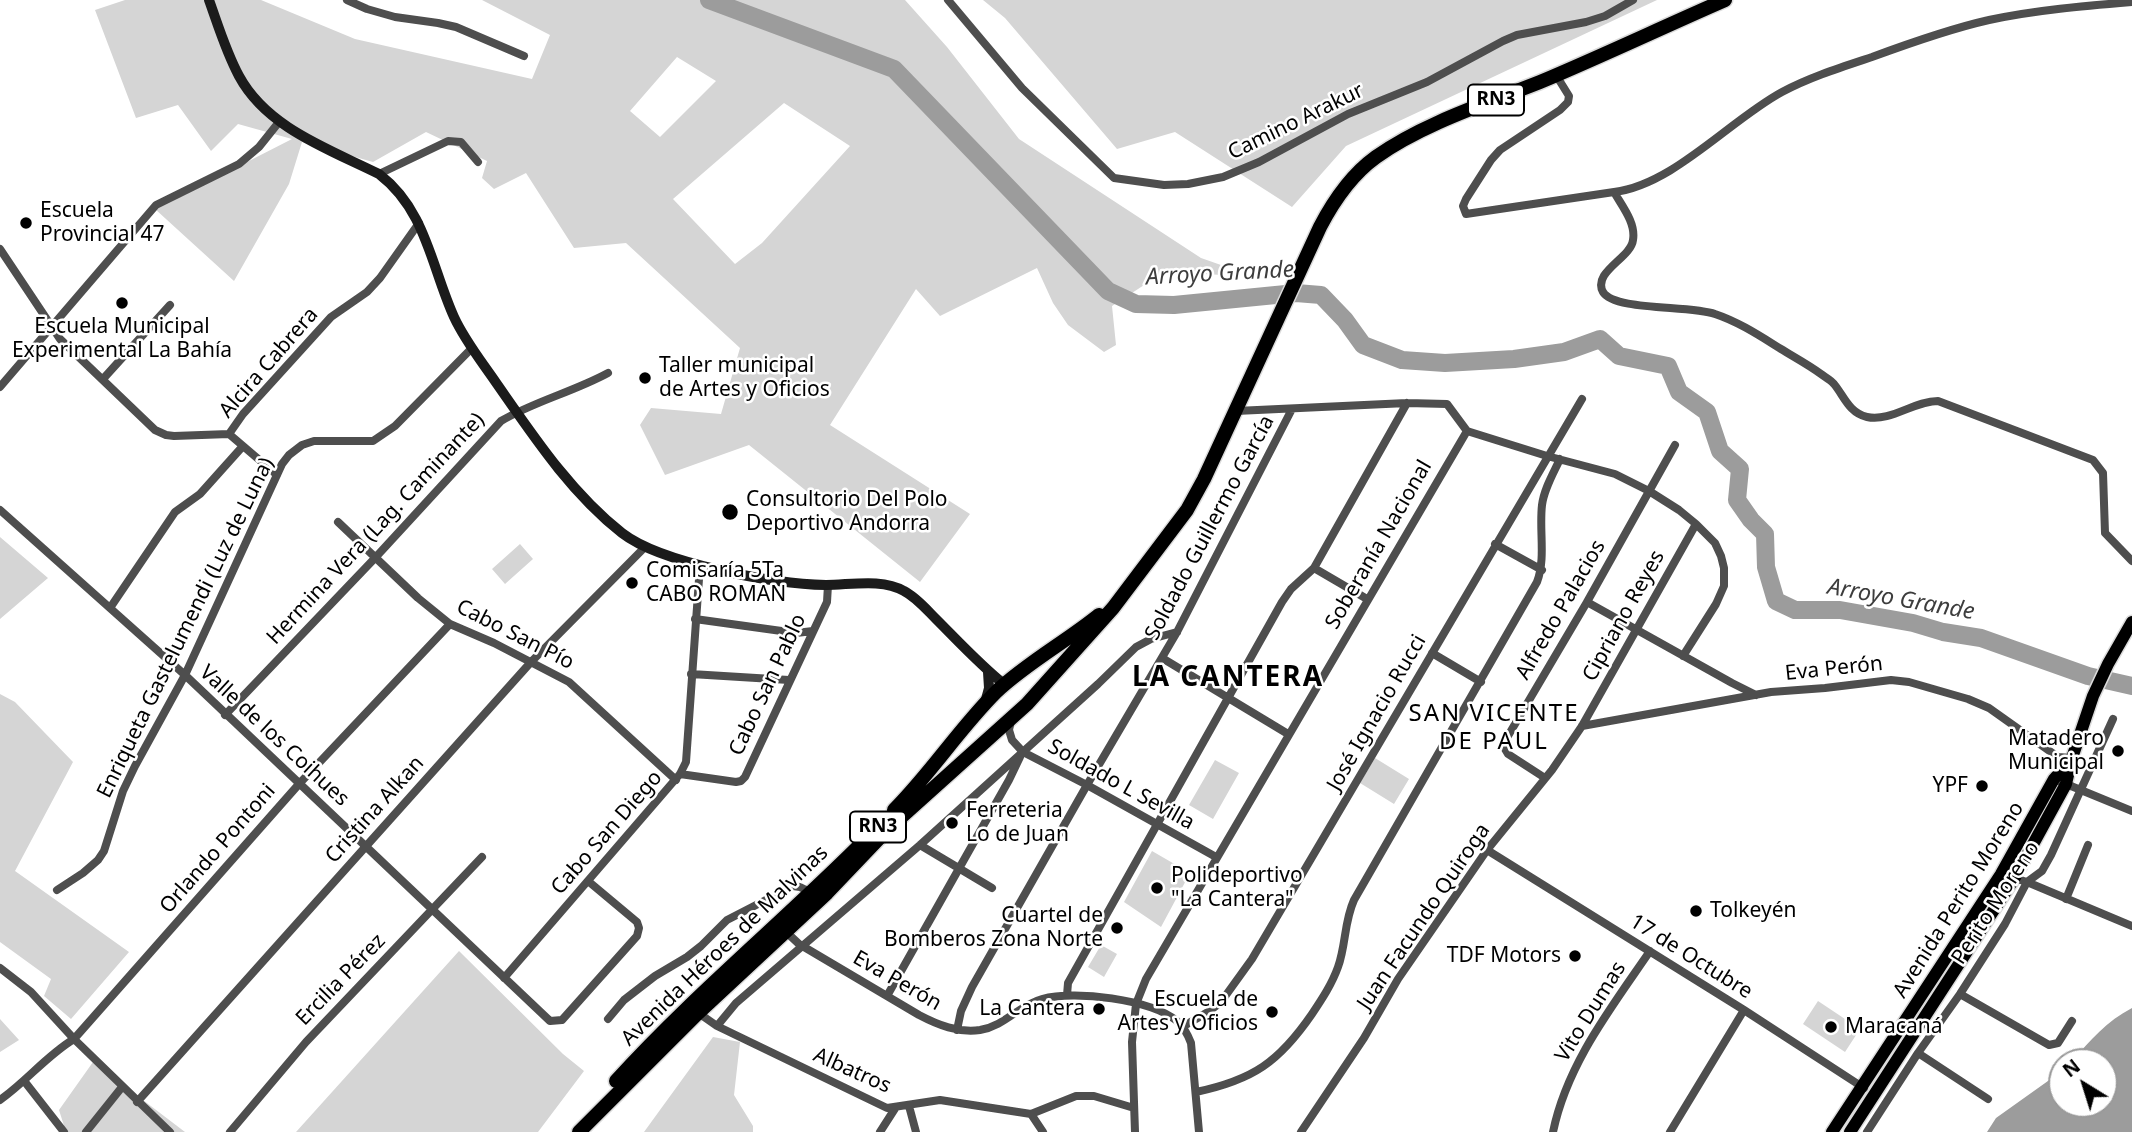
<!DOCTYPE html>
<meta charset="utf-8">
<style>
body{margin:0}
#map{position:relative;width:2132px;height:1132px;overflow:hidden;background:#fff;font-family:"Noto Sans",sans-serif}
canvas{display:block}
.north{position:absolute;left:2048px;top:1048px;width:70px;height:70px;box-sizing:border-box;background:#fff;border:2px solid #999;border-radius:50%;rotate:322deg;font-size:19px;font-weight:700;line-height:28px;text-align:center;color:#000}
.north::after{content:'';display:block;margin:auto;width:24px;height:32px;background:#000;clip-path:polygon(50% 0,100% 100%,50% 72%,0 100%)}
</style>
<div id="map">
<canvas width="2132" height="1132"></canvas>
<div class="north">N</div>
</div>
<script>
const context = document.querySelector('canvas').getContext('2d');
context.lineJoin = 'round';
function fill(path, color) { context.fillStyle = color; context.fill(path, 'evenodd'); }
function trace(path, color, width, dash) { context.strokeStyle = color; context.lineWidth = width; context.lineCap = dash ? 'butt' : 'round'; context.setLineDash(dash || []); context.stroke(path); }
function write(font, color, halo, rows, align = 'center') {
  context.font = font + ' "Noto Sans",sans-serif'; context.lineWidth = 5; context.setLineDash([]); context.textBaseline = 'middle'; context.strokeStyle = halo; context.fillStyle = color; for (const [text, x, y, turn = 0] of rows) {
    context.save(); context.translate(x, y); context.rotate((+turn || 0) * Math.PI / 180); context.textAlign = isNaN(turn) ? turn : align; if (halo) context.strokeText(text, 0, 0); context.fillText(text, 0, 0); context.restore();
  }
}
const green = new Path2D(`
 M 125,0 L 261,0 L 355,39 L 532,79 L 550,35 L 482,0 L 905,0 L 947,47 L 1019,139 L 1201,258 L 1221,265 L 1223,275 L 1164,272 L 1112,306 L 1116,345 L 1104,352 L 1068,325 L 1053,303 L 1037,268 L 940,316 L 916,289 L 830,425 L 970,514 L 920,582 L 749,445 L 665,475 L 640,425 L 651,408 L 721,414 L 740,348 L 626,243 L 574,248 L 526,173 L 494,189 L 482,178 L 487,161 L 426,132 L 373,162 L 302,142 L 289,184 L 234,281 L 155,209 L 292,139 L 238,124 L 211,151 L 178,105 L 136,118 L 95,10 ZM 677,57 L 716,81 L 660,137 L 630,111 ZM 784,103 L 850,146 L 762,243 L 735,264 L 673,199 Z
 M 983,0 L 1657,0 L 1346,146 L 1292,207 L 1175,132 L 1117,149 L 1005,18 Z
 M 0,537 L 48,578 L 0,619 Z
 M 520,544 L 533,559 L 505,584 L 492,569 Z
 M 0,694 L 15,702 L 73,762 L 15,871 L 129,952 L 71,1019 L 44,996 L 51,979 L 0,942 Z
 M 1375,758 L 1409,779 L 1394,804 L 1360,783 Z
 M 1215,760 L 1239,773 L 1213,819 L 1189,805 Z
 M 1152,851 L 1190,873 L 1161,927 L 1124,902 Z
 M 1101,945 L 1117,954 L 1104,977 L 1088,967 Z
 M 459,951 L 563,1054 L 584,1071 L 538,1132 L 296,1132 Z
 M 1818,1001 L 1860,1029 L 1845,1052 L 1803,1024 Z
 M 0,1019 L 19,1040 L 0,1052 Z
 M 713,1037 L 740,1042 L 734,1095 L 753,1126 L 753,1132 L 644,1132 Z
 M 93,1062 L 185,1132 L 66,1132 L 59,1110 Z`);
const water = new Path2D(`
 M 2132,1008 L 2132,1132 L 1987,1132 L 1996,1118 L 2062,1071 L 2062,1104 L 2104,1104 L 2104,1062 L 2072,1062 C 2090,1040 2107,1021 2132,1008 Z`);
const river = new Path2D(`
 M 709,0 L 894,69 L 1108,291 L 1136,304 L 1174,305 L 1296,293 L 1321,295 L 1345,320 L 1363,345 L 1402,360 L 1445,363 L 1514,359 L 1564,352 L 1600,339 L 1619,356 L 1668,366 L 1679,392 L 1707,412 L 1720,451 L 1740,469 L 1737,500 L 1751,520 L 1765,534 L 1766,567 L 1776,601 L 1795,610 L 1840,610 L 1913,623 L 1943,632 L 1981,638 L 2088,676 L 2132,686`);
const street = new Path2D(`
 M 347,0 L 367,9 L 395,17 L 438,23 L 456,27 L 524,56
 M 948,0 L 1022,88 L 1114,178 L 1164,185 L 1188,184 L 1223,177 L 1259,162 L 1348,114 L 1427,82 L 1503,41 L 1517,35 L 1586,22 L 1605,16 L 1633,0
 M 1556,75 L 1569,96 L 1568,102 L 1560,110 L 1500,150 L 1491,160 L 1466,199 L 1463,206 L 1466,214 L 1614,192 C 1622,206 1636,223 1633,240 C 1631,258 1592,272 1603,292 C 1614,311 1691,305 1715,314 C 1739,322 1760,336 1781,349 C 1794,357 1809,365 1821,374 C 1825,377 1831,380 1834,384 C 1844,396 1849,413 1867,417 C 1891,422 1914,401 1938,401 L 2093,460 L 2103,473 L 2105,533 L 2132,561
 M 379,174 L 448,141 L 461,142 L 478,162
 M 1614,192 C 1673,185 1730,120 1782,92 C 1810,77 1842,67 1872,57 C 1910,43 1949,29 1989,20 C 2036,10 2084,6 2132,2
 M 0,249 L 60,339 L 155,430 L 166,435 L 174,436 L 229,434 L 277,475
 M 103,379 L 170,305
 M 0,387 L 156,205 L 239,164 L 259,147 L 279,122
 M 1236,411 L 1407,403 L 1447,404 L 1467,431 L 1547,456 L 1615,474 L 1649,491 L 1679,510 L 1696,524 L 1715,543 L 1721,556 L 1724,568 L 1724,586 L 1716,604 L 1683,656
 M 229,434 L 243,414 L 331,317 L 367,292 L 380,278 L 419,223
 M 0,510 L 185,675 L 550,1021 L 562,1020 L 637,936 L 639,928 L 637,922 L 588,881
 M 338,522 L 418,598 L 450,624 L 494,643 L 569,682 L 676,780
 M 1495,544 L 1542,570
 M 1314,568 L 1367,599
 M 1587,602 L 1732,683 L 1756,695
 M 110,608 L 175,512 L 200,494 L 243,446
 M 695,619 L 796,633 L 813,631
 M 1432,653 L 1481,682
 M 1162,658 L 1288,734
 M 691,674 L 789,680
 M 225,715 L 375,558 L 501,421 C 535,401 573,392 608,373
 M 1011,721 L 1009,730 L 1012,740 L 1023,752 L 1087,785 L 1216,857
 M 1582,726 L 1771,692 L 1825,688 L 1891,680 L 1909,682 L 1968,699 L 1989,708 L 2058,757 L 2072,758
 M 680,774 L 736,782 L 741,781 L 745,777 L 827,602 L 828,585
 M 1545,778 L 1508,754 L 1505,749 L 1505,741 L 1587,602 L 1675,445
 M 2054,779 L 2132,811
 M 920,845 L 992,888
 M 1487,850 L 1744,1010 L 1864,1088
 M 2001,874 L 2027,882 L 2132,926
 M 57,890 L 83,873 L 98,860 L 104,851 L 123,791 L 135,766 L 185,675 L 282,464 L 289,455 L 302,445 L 314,441 L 373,441 L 395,426 L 472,348
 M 2066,899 L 2088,845
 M 784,930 L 799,944 L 919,1015 C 938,1025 958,1033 980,1030 C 1005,1026 1019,1005 1042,999 C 1075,990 1150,999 1177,1021 C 1184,1027 1188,1035 1191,1043 L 1199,1132
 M 0,968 L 31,992 L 74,1039 L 170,1132
 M 504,978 L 680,774 L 686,762 L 700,565
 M 1960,994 L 2049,1045 L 2058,1043 L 2072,1021
 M 1067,995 L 1068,983 L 1282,602 L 1291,589 L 1314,568 L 1407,403
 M 887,996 L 1009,780 L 1020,757
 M 697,1012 L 717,1026 L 887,1108 L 940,1100 L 1031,1114 L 1076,1096 L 1094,1096 L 1134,1108
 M 608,1019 L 624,1000 L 655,976 L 687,957 L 701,946 L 727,920 L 793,886 L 800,887 L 812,893
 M 717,1026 L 736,1003 L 920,845 L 1098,684 L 1136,647 L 1151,639 L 1177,632
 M 1182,1027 L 1208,1012 L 1221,1002 L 1252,959 L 1582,399
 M 957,1030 L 961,1011 L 972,987 L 1087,785 L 1177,632 L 1292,409
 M 1918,1053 L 1988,1099
 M 25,1082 L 64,1132
 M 1196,1092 C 1253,1080 1279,1062 1312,1014 C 1322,999 1332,984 1338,967 C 1346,945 1344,922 1354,900 L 1537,582 C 1546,558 1539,531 1542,505 C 1544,489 1553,474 1560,459
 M 0,1100 C 27,1081 46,1056 74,1039 L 299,784 L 450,624
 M 137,1102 L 531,662 L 645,547
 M 909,1106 L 916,1132
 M 1031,1114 L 1043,1132
 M 86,1132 L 122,1087
 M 230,1132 L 306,1042 L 482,857
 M 880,1132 L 896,1107
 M 1135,1132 L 1132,1042 L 1136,1004 L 1146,979 L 1467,431
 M 1301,1132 L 1364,1038 L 1398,979 L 1487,850 L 1552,770 L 1582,726 L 1696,524
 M 1553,1132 C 1567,1064 1611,1008 1650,951
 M 1670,1132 L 1744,1010
 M 1867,1132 L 1918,1053 L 1960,994 L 2005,924 L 2027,882 L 2042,871 L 2051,855 L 2113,719`);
const secondary = new Path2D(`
 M 209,0 C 218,25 226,52 239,76 C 267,128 329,149 379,174 C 426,210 431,266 454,317 C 465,341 482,362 497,384 C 534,437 571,493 622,533 C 662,564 776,584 826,585 C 850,585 882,578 904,591 C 916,597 926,609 936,619 C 958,641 980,665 1005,685
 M 985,703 L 989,688 L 988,672`);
const primary = new Path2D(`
 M 1832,1132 L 2001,874 L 2054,779 L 2072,759
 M 1850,1132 L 2014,879 L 2066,784 L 2072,758 L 2093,696 L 2108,664 L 2132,622`);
const highway = new Path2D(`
 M 894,810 C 931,773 959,729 996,692 C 1025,664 1067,641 1099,615
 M 616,1081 C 693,996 782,923 863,842
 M 579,1132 L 698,1013 L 827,893 L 889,828 L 1027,704 L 1113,608 L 1187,510 L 1204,479 L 1320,227 C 1334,200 1351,175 1376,157 C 1422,124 1487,103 1540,82 C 1602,56 1663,27 1725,0`);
const markers = [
 [26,223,7,"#000"],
 [122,303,7,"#000"],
 [645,378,7,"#000"],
 [730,512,9,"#000"],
 [632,583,7,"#000"],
 [2118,751,7,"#000"],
 [1982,786,7,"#000"],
 [952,823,7,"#000"],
 [1157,888,7,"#000"],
 [1696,911,7,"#000"],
 [1117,928,7,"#000"],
 [1575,956,7,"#000"],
 [1099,1009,7,"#000"],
 [1272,1012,7,"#000"],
 [1831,1027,7,"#000"]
];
const shields = [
 [1496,100,56],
 [878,827,56]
];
const shieldNames = [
 ["RN3",1496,100],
 ["RN3",878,827]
];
const streetNames = [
 ["Camino Arakur",1296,122,-26],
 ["Alcira Cabrera",269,363,-49],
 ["Soldado Guillermo García",1210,528,-62],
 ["Hermina Vera (Lag. Caminante)",376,529,-47],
 ["Soberanía Nacional",1379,545,-60],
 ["Alfredo Palacios",1561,610,-60],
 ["Cipriano Reyes",1624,616,-61],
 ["Enriqueta Gastelumendi (Luz de Luna)",186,628,-64],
 ["Cabo San Pío",515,635,27],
 ["Eva Perón",1834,669,-6],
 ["Cabo San Pablo",768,685,-65],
 ["José Ignacio Rucci",1377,713,-60],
 ["Valle de los Coihues",274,736,43],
 ["Soldado L Sevilla",1121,785,29],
 ["Cristina Alkan",375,810,-48],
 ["Cabo San Diego",607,833,-49],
 ["Orlando Pontoni",218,849,-49],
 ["Avenida Perito Moreno",1959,900,-58],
 ["Perito Moreno",1996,903,-57],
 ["Juan Facundo Quiroga",1424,917,-56],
 ["Avenida Héroes de Malvinas",725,946,-44],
 ["17 de Octubre",1691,957,32],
 ["Ercilia Pérez",341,980,-46],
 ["Eva Perón",897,981,30],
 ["Vito Dumas",1591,1012,-58],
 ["Albatros",852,1071,24]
];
const poiNames = [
 ["Escuela",40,211],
 ["Provincial 47",40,235],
 ["Escuela Municipal",122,327,"center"],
 ["Experimental La Bahía",122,351,"center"],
 ["Taller municipal",659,366],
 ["de Artes y Oficios",659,390],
 ["Consultorio Del Polo",746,500],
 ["Deportivo Andorra",746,524],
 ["Comisaría 5Ta",646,571],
 ["CABO ROMAN",646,595],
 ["Matadero",2104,739,"right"],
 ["Municipal",2104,763,"right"],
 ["YPF",1968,786,"right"],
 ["Ferreteria",966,811],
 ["Lo de Juan",966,835],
 ["Polideportivo",1171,876],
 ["\"La Cantera\"",1171,900],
 ["Tolkeyén",1710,911],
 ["Cuartel de",1103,916,"right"],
 ["Bomberos Zona Norte",1103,940,"right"],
 ["TDF Motors",1561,956,"right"],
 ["Escuela de",1258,1000,"right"],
 ["Artes y Oficios",1258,1024,"right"],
 ["La Cantera",1085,1009,"right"],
 ["Maracaná",1845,1027]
];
const waterNames = [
 ["Arroyo Grande",1220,274,-3],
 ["Arroyo Grande",1901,600,10]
];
const quarterNames = [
 ["SAN VICENTE",1494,714],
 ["DE PAUL",1494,742]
];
const districtNames = [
 ["LA CANTERA",1228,678]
];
fill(green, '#d5d5d5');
fill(water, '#9c9c9c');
trace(river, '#9c9c9c', 18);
trace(primary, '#dbdbdb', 15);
trace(highway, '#dbdbdb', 17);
trace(street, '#4e4e4e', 8);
trace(secondary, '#1b1b1b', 10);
trace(primary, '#000', 12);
trace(highway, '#000', 14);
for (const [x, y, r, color] of markers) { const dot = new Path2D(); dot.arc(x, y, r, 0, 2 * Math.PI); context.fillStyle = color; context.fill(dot); trace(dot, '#fff', 2.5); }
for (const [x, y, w] of shields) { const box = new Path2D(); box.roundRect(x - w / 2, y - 15.5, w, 31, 5); context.fillStyle = '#fff'; context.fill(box); trace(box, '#000', 2); }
write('bold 19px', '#000', null, shieldNames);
write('21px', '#000', '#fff', streetNames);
write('21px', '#000', '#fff', poiNames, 'left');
write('italic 23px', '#3d3d3d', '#fff', waterNames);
context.letterSpacing = '2px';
write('24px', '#000', '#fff', quarterNames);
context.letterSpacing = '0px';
context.letterSpacing = '2px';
write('bold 28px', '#000', '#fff', districtNames);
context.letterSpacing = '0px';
</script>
